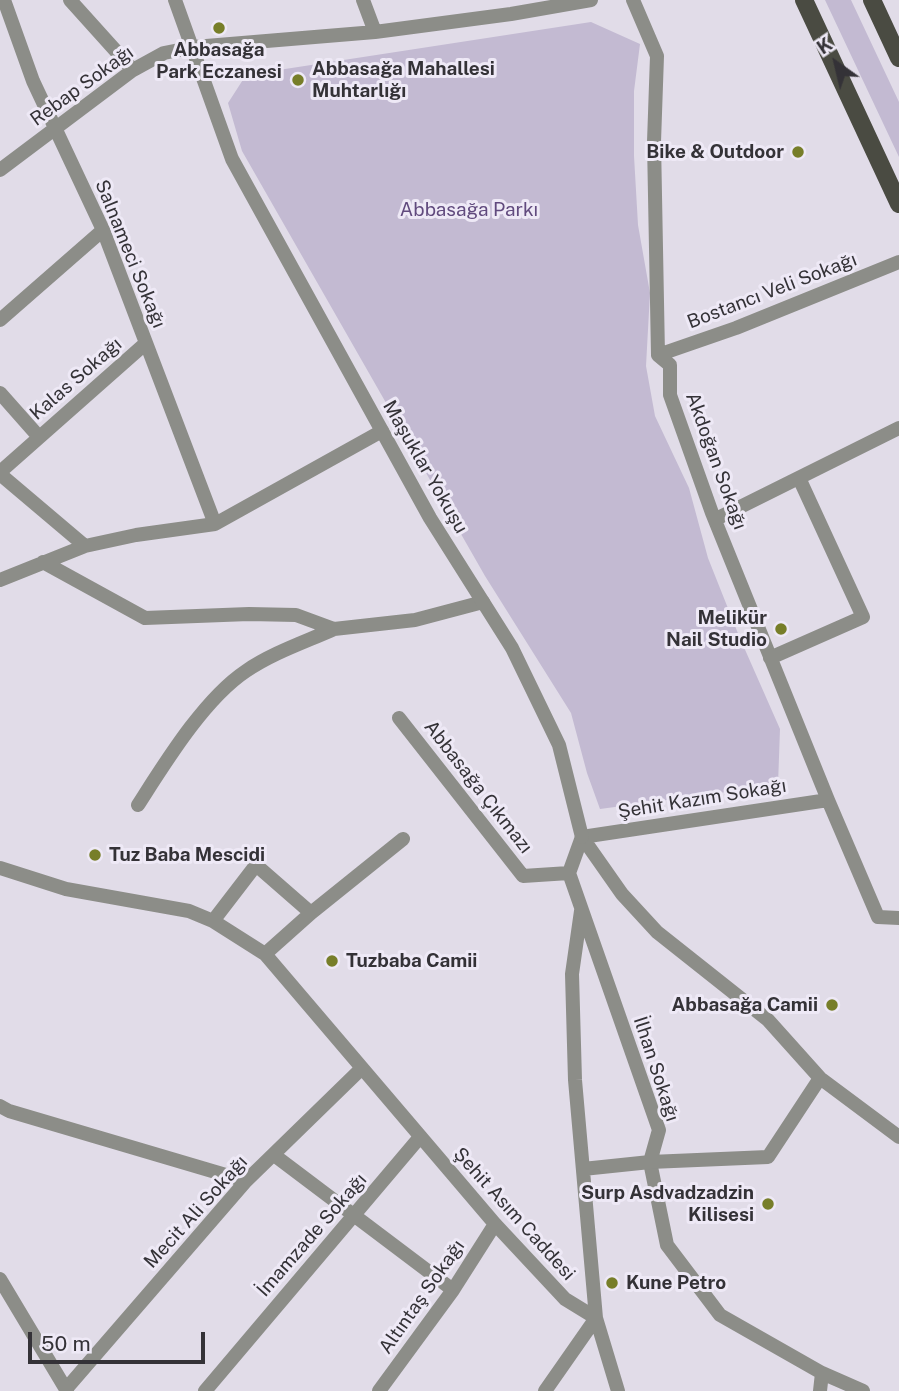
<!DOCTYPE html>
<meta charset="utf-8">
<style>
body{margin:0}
#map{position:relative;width:899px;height:1391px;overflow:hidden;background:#e1dce8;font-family:"Public Sans",sans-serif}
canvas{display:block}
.north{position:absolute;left:801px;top:28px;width:70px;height:70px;-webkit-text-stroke:5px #eee9f6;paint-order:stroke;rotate:326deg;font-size:19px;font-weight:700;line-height:28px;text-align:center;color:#343237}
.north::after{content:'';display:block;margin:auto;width:24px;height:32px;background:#343237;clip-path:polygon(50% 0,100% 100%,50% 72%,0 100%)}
.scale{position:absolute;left:28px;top:1332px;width:177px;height:32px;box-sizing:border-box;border:4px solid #343237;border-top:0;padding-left:9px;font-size:21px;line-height:24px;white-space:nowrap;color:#343237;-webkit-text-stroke:5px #eee9f6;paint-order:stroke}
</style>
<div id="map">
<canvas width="899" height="1391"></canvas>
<div class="north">K</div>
<div class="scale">50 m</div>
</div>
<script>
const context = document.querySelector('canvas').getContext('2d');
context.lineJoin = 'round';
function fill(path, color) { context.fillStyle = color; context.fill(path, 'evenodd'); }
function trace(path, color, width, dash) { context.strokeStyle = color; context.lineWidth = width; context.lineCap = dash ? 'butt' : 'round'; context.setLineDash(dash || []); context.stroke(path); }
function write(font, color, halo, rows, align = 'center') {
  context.font = font + ' "Public Sans",sans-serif'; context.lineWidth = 6; context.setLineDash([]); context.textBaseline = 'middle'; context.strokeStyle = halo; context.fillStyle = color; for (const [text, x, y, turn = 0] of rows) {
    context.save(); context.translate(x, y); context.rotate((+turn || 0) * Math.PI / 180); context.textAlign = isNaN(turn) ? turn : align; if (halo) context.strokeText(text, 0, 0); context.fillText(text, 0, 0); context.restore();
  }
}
const green = new Path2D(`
 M 825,0 L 851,0 L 899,102 L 899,157 Z
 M 591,22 L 640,44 L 634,91 L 634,156 L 638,225 L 650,293 L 646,366 L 655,416 L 689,488 L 708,558 L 739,636 L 780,729 L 778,785 L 600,809 L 587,773 L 571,713 L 485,576 L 242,151 L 228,103 L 246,75 Z`);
const pedestrian = new Path2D(`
 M 650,1162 L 667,1245 L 720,1315 L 822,1373 L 863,1391
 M 820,1391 L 822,1373`);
const minor = new Path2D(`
 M 4,0 L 33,81 L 103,230 L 215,524
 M 70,0 L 133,70
 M 363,0 L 375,32
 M 633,0 L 657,56 L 654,142 L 658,355 L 670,365 L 670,395 L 712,513 L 828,800 L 878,917 L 899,918
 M 0,170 L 133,70 L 164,53 L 194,47 L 375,32 L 511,14 L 591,0
 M 0,320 L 103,230
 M 658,355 L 736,328 L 899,262
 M 0,393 L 39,437
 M 0,472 L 146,343
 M 0,474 L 85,546
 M 716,519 L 899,428
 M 43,562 L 145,618 L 249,614 L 296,615 L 334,629 L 415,620 L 483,602
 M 0,580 L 85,546 L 136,535 L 215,524 L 382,431
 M 770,658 L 863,617 L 799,478
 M 399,718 L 523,876 L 569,873
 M 138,805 C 165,763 204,699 246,671 C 272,653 305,642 334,629
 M 582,837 L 622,894 L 657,932 L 768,1020 L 820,1078 L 899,1137
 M 582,837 L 569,873 L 659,1130 L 650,1162
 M 582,837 L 828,800
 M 0,868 L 66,889 L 189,911 L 213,921 L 265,954 L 495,1224 L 565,1299 L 596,1318
 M 581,911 L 572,974 L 575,1080 L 596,1318 L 618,1391
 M 311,913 L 403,839
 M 213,921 L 256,865 L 311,913 L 265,954
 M 0,1106 L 9,1111 L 246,1181
 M 274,1155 L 453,1290
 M 583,1169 L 650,1162 L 768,1157 L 820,1078
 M 66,1389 L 246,1181 L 362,1068
 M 205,1391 L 420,1137
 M 379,1391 L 453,1290 L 495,1224
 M 545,1391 L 596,1318`);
const tertiary = new Path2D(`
 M 175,0 L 232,159 L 430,518 L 512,648 L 559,745 L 582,837
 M 0,1279 L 67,1391`);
const primary = new Path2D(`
 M 804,0 L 899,204
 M 872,0 L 899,58`);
const markers = [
 [219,28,7,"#777e29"],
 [298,80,7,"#777e29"],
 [798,152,7,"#777e29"],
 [781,629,7,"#777e29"],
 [95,855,7,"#777e29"],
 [332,961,7,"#777e29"],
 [832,1005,7,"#777e29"],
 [768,1204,7,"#777e29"],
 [612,1283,7,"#777e29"]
];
const poiNames = [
 ["Abbasağa",219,50,"center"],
 ["Park Eczanesi",219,72,"center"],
 ["Abbasağa Mahallesi",312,69],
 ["Muhtarlığı",312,91],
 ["Bike & Outdoor",784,152,"right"],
 ["Melikür",767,618,"right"],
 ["Nail Studio",767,640,"right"],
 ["Tuz Baba Mescidi",109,855],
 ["Tuzbaba Camii",346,961],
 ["Abbasağa Camii",818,1005,"right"],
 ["Surp Asdvadzadzin",754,1193,"right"],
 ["Kilisesi",754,1215,"right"],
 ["Kune Petro",626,1283]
];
const streetNames = [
 ["Rebap Sokağı",82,86,-36],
 ["Salnameci Sokağı",130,254,68],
 ["Bostancı Veli Sokağı",772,291,-21],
 ["Kalas Sokağı",76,379,-41],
 ["Akdoğan Sokağı",716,461,70],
 ["Maşuklar Yokuşu",425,467,60],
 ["Abbasağa Çıkmazı",478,787,52],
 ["Şehit Kazım Sokağı",702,799,-9],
 ["İlhan Sokağı",656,1069,72],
 ["Mecit Ali Sokağı",196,1212,-48],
 ["Şehit Asım Caddesi",514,1214,48],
 ["İmamzade Sokağı",312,1235,-49],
 ["Altıntaş Sokağı",422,1297,-55]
];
const parkNames = [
 ["Abbasağa Parkı",469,210]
];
fill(green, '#c3bad2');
trace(pedestrian, '#8c8d88', 14);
trace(minor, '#8c8d88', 14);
trace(tertiary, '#8c8d88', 14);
trace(primary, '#4a4b42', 18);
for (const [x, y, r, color] of markers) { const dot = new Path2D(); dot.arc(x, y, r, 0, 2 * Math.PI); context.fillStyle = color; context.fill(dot); trace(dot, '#eee9f6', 2.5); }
write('bold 19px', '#343237', '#eee9f6', poiNames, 'left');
write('19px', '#343237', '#eee9f6', streetNames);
write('19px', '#614a7e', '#eee9f6', parkNames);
</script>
